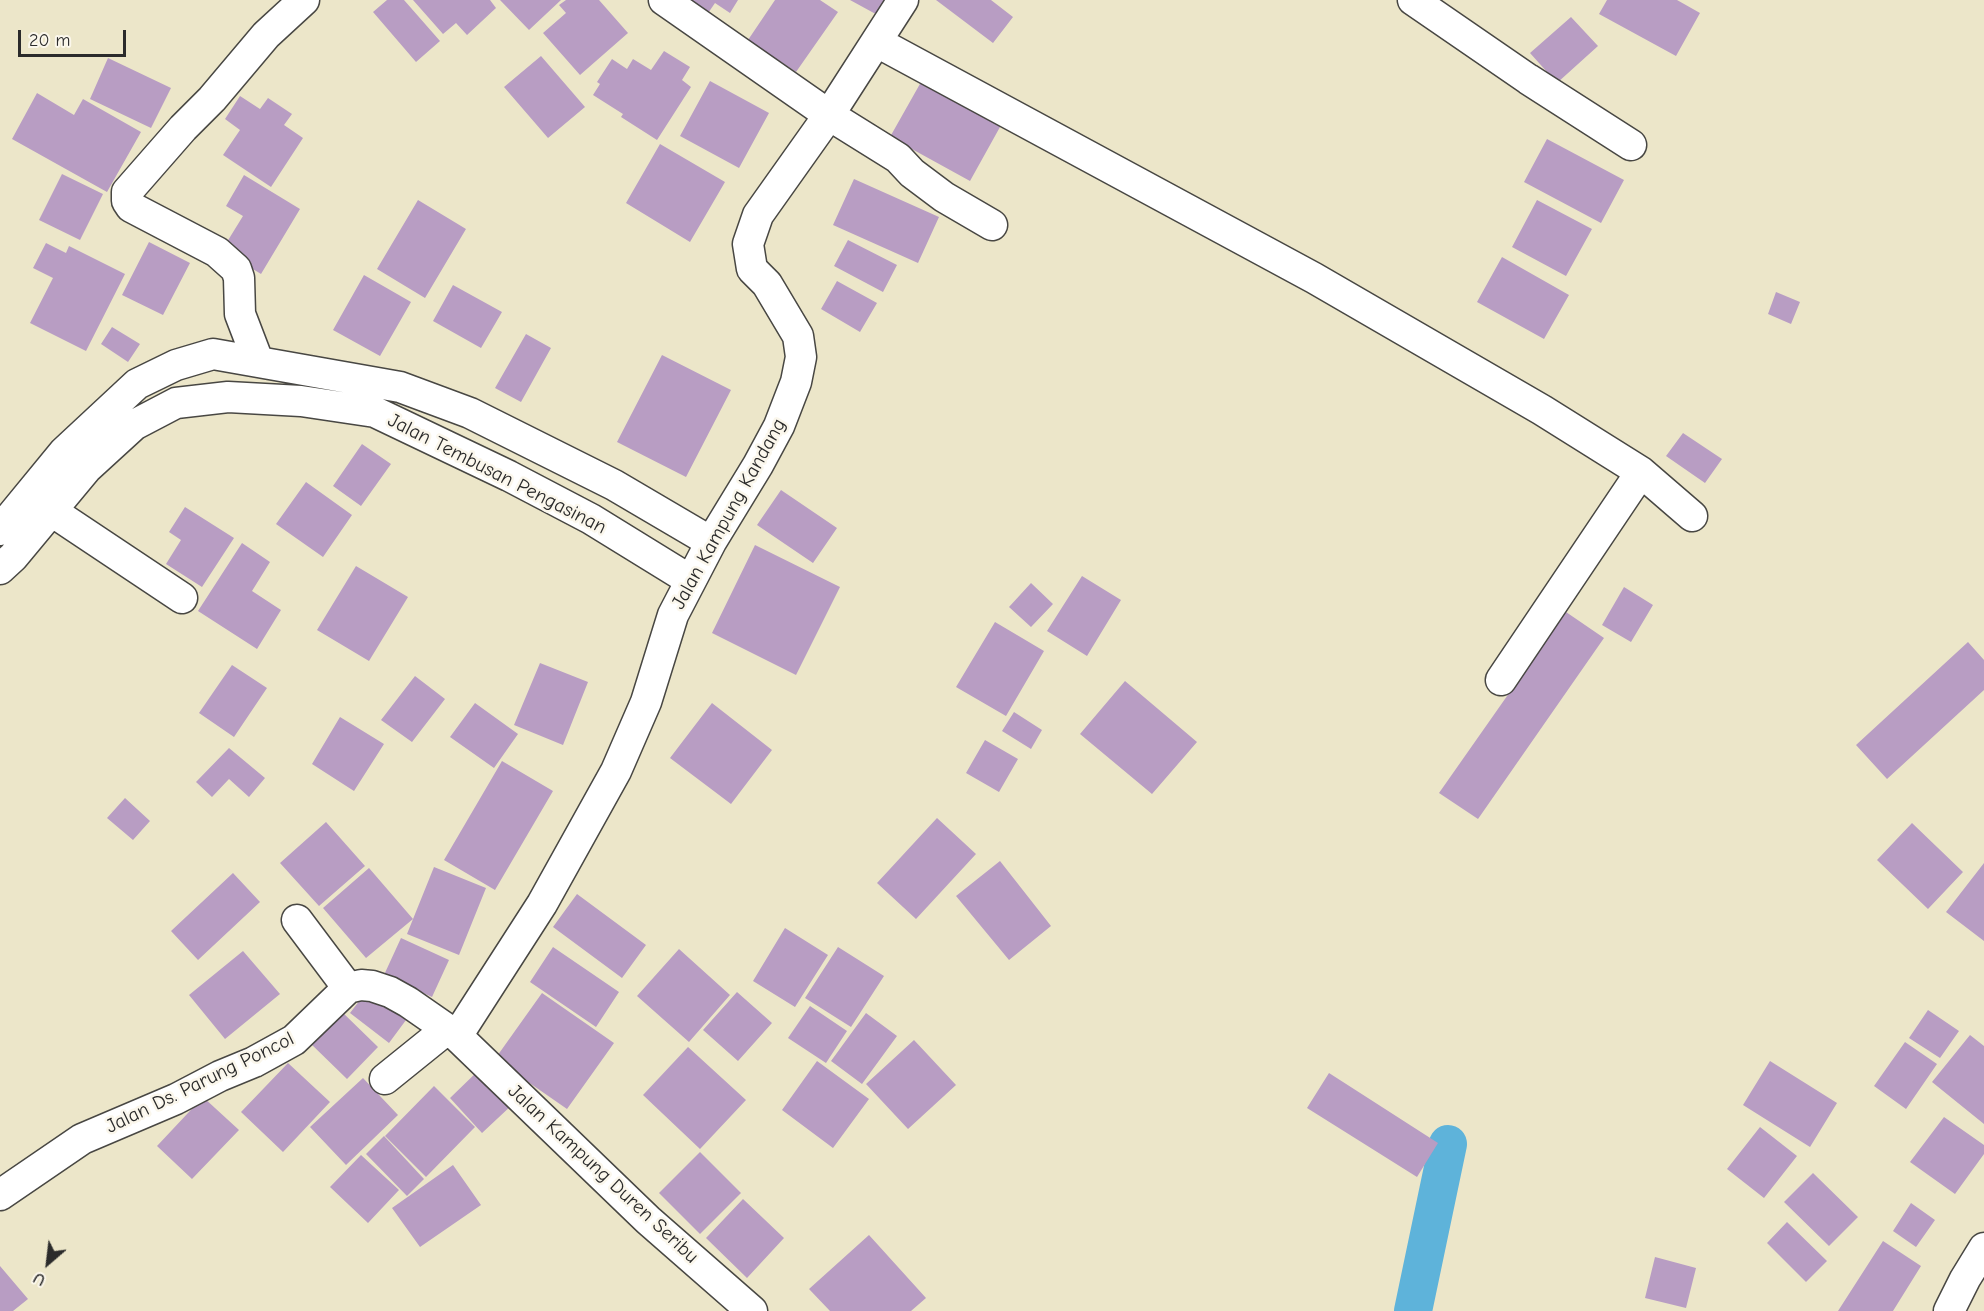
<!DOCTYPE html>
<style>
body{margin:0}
#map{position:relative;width:1984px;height:1311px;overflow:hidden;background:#ece6c9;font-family:"Comic Neue",sans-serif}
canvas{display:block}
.north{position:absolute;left:18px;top:1233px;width:60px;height:60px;-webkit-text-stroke:4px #fbf7ec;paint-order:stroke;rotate:208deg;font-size:16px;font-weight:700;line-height:24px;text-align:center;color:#2b2b2b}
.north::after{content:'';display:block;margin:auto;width:21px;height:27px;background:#2b2b2b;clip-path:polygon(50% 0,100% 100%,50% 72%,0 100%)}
.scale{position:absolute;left:18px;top:30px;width:108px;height:27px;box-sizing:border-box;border:3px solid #2b2b2b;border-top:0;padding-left:8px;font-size:18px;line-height:21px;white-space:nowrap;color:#2b2b2b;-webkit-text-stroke:4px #fbf7ec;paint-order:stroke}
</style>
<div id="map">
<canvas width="1984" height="1311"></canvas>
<div class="north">U</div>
<div class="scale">20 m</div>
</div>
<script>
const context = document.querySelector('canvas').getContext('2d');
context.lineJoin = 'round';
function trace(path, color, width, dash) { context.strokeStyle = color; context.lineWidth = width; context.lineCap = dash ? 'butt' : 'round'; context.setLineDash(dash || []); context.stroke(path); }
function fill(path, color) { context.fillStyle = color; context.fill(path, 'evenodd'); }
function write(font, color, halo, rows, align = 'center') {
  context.font = font + ' "Comic Neue",sans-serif'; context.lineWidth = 5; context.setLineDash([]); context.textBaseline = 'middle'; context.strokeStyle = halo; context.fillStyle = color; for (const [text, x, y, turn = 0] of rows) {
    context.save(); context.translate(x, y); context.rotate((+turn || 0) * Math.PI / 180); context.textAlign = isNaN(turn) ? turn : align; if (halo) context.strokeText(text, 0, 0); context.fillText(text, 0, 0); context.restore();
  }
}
const canal = new Path2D(`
 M 1413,1311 L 1448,1144`);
const building = new Path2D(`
 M 387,0 L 404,0 L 440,41 L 416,62 L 373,12 Z
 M 413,0 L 490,0 L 496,8 L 467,35 L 456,23 L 443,34 Z
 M 500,0 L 561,0 L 529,30 Z
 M 566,0 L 599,0 L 628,33 L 580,75 L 543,33 L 566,13 L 559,5 Z
 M 676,0 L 738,0 L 730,13 L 715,3 L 704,19 Z
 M 775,0 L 820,0 L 838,12 L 796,72 L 748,40 Z
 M 850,0 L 893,0 L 883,18 Z
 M 936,0 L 991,0 L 1013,17 L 993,43 Z
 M 1607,0 L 1677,0 L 1700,13 L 1676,56 L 1599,14 Z
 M 1571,17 L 1598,46 L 1557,83 L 1530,53 Z
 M 664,51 L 690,67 L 682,80 L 691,87 L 657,140 L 621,117 L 623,114 L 593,95 L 600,84 L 597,82 L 612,59 L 627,69 L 633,59 L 651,70 Z
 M 541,56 L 585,107 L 548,138 L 504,87 Z
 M 108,58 L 171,88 L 151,128 L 90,99 Z
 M 925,75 L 1005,118 L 970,181 L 890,137 Z
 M 710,81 L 769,113 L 739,168 L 680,136 Z
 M 37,93 L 74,115 L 83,99 L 141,132 L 107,192 L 12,139 Z
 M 240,96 L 260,109 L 268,98 L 292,114 L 284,125 L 303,138 L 271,187 L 223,155 L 240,130 L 225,119 Z
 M 1547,139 L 1624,180 L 1601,223 L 1524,182 Z
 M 660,144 L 725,182 L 690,242 L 626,203 Z
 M 62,174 L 103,194 L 80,240 L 39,220 Z
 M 244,175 L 300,209 L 261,274 L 222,250 L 243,216 L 226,206 Z
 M 854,179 L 939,217 L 918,263 L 833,225 Z
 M 418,200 L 466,229 L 425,298 L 377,269 Z
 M 1537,200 L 1592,229 L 1566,276 L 1512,247 Z
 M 848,240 L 897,265 L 883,292 L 834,266 Z
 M 149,242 L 190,263 L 163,315 L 122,295 Z
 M 46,243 L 66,253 L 69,246 L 125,274 L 86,351 L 30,323 L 53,278 L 33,268 Z
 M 1502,257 L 1569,295 L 1544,339 L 1477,302 Z
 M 364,275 L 411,302 L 380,356 L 333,330 Z
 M 837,281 L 877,303 L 860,332 L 821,309 Z
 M 453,285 L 502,312 L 481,348 L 433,321 Z
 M 1776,292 L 1800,302 L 1791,324 L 1768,314 Z
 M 112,327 L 140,344 L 128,362 L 101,344 Z
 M 526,334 L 551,348 L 521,402 L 495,388 Z
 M 662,355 L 731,390 L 686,477 L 617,442 Z
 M 1683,433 L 1722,459 L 1705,483 L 1666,456 Z
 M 362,444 L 391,464 L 361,506 L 333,486 Z
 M 306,482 L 352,515 L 323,557 L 276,524 Z
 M 781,490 L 837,528 L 813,563 L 757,525 Z
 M 185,507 L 234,538 L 202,587 L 166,564 L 181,540 L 169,532 Z
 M 242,543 L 270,562 L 252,591 L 281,610 L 257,649 L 198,611 Z
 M 755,545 L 840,587 L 796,675 L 712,633 Z
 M 356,566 L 408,597 L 369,661 L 317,630 Z
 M 1082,576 L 1121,600 L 1087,656 L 1047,631 Z
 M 1031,583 L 1053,604 L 1031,627 L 1009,607 Z
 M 1624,587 L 1653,605 L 1631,642 L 1602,625 Z
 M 1566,612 L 1604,638 L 1478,819 L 1439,793 Z
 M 995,622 L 1044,651 L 1006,716 L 956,687 Z
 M 1968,642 L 1984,660 L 1984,690 L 1887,779 L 1856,745 Z
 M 540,663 L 588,682 L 563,745 L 514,725 Z
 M 232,665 L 267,688 L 234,737 L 199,713 Z
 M 415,676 L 445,699 L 412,742 L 381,720 Z
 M 1125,681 L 1197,742 L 1152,794 L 1080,734 Z
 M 475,703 L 518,734 L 494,768 L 450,737 Z
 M 712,703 L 772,750 L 731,804 L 670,758 Z
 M 1014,712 L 1042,730 L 1031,749 L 1002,731 Z
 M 340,717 L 384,744 L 354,791 L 312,764 Z
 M 985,740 L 1018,759 L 999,792 L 966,773 Z
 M 229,748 L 265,778 L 249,797 L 229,779 L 212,797 L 196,782 Z
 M 502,761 L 553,791 L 495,890 L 444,860 Z
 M 125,798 L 150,821 L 133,840 L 107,818 Z
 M 937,818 L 976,854 L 916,919 L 877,883 Z
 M 326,822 L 365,866 L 319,906 L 280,863 Z
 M 1912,823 L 1963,872 L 1928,909 L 1877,860 Z
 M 1000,861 L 1051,926 L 1009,960 L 956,896 Z
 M 1984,863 L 1984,941 L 1946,912 Z
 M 434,867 L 486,888 L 459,955 L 407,934 Z
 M 369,868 L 413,919 L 366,958 L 323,908 Z
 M 233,873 L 260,902 L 198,960 L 171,931 Z
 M 577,894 L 646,945 L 622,978 L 553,927 Z
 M 785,928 L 828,955 L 795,1007 L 753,981 Z
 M 401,938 L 449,960 L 432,997 L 384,975 Z
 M 553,947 L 619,992 L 596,1027 L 530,982 Z
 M 838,947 L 884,976 L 851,1027 L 805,998 Z
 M 679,949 L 730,995 L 689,1042 L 637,996 Z
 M 243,951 L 280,994 L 225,1039 L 189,995 Z
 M 370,987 L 409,1016 L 389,1043 L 350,1013 Z
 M 737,992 L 772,1023 L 738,1061 L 703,1030 Z
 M 542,993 L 614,1043 L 567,1109 L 495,1059 Z
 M 810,1006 L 847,1031 L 826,1063 L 788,1038 Z
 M 340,1010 L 378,1047 L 347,1079 L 309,1042 Z
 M 1928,1010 L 1959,1031 L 1940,1058 L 1909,1038 Z
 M 866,1013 L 897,1036 L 862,1084 L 831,1061 Z
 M 1970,1035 L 1984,1046 L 1984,1124 L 1932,1082 Z
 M 914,1040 L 956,1085 L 908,1129 L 866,1084 Z
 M 1905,1042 L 1937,1064 L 1906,1109 L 1874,1086 Z
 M 688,1047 L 746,1100 L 700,1149 L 643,1095 Z
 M 817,1061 L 869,1099 L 833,1148 L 782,1110 Z
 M 1770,1061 L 1837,1103 L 1810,1147 L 1743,1105 Z
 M 288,1063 L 330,1102 L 283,1152 L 241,1112 Z
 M 480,1069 L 513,1104 L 482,1133 L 450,1098 Z
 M 1329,1073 L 1438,1143 L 1417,1177 L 1307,1108 Z
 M 363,1078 L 398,1115 L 346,1165 L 310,1127 Z
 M 434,1086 L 475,1127 L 426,1177 L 385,1136 Z
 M 203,1097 L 239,1130 L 192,1179 L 157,1146 Z
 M 1944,1117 L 1984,1145 L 1984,1154 L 1955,1194 L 1910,1162 Z
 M 1760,1127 L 1797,1156 L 1764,1198 L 1727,1169 Z
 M 384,1136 L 424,1179 L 407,1196 L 366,1154 Z
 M 700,1152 L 741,1193 L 700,1234 L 659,1193 Z
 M 361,1155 L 399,1190 L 368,1223 L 330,1187 Z
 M 453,1165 L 481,1205 L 420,1247 L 392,1208 Z
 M 1813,1173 L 1858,1217 L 1829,1246 L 1784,1202 Z
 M 743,1199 L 784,1238 L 747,1278 L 706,1238 Z
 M 1911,1203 L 1935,1220 L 1916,1247 L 1893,1231 Z
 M 1787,1222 L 1827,1261 L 1806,1282 L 1767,1243 Z
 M 869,1235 L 926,1298 L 911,1311 L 830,1311 L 809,1289 Z
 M 1883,1241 L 1921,1266 L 1893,1311 L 1838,1311 Z
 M 1655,1257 L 1696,1268 L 1686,1308 L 1645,1298 Z
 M 0,1266 L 28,1299 L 13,1311 L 0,1311 Z`);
const street = new Path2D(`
 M 664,0 L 829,115 L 898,158 L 912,173 L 944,197 L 992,225
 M 1413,0 L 1528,79 L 1631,145
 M 877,42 L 1314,278 L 1542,410 L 1641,472 L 1692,516
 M 258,361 L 240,314 L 239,278 L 236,269 L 217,252 L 131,207 L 127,201 L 127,192 L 183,128 L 212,99 L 266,35 L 304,0
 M 50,510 L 182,598
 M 0,530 L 64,452 L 137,384 L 176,365 L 213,354 L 400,387 L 470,413 L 614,485 L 711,542
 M 0,569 L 13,557 L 87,468 L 134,425 L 176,403 L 228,397 L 301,401 L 375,412 L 509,476 L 591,519 L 690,580
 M 1501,680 L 1641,472
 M 297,920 L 348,988
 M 457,1036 L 542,904 L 616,771 L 646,702 L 673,615 L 711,542 L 758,465 L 779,426 L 796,382 L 801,357 L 798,336 L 767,284 L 752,269 L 748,244 L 758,215 L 829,115 L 903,0
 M 385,1079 L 447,1029
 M 0,1195 L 82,1139 L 176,1099 L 220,1076 L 254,1062 L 294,1040 L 348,988 L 361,985 L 372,986 L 390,992 L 408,1002 L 457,1036 L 648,1220 L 752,1311
 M 1949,1311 L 1965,1279 L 1984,1248`);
const streetNames = [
 ["Jalan Tembusan Pengasinan",497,474,27],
 ["Jalan Kampung Kandang",729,514,-61],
 ["Jalan Ds. Parung Poncol",200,1083,-26],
 ["Jalan Kampung Duren Seribu",603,1174,43]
];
trace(canal, '#5eb3da', 38);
fill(building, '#b89dc3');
trace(street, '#484743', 33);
trace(street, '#fff', 30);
write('20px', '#2b2b2b', '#fbf7ec', streetNames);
</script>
